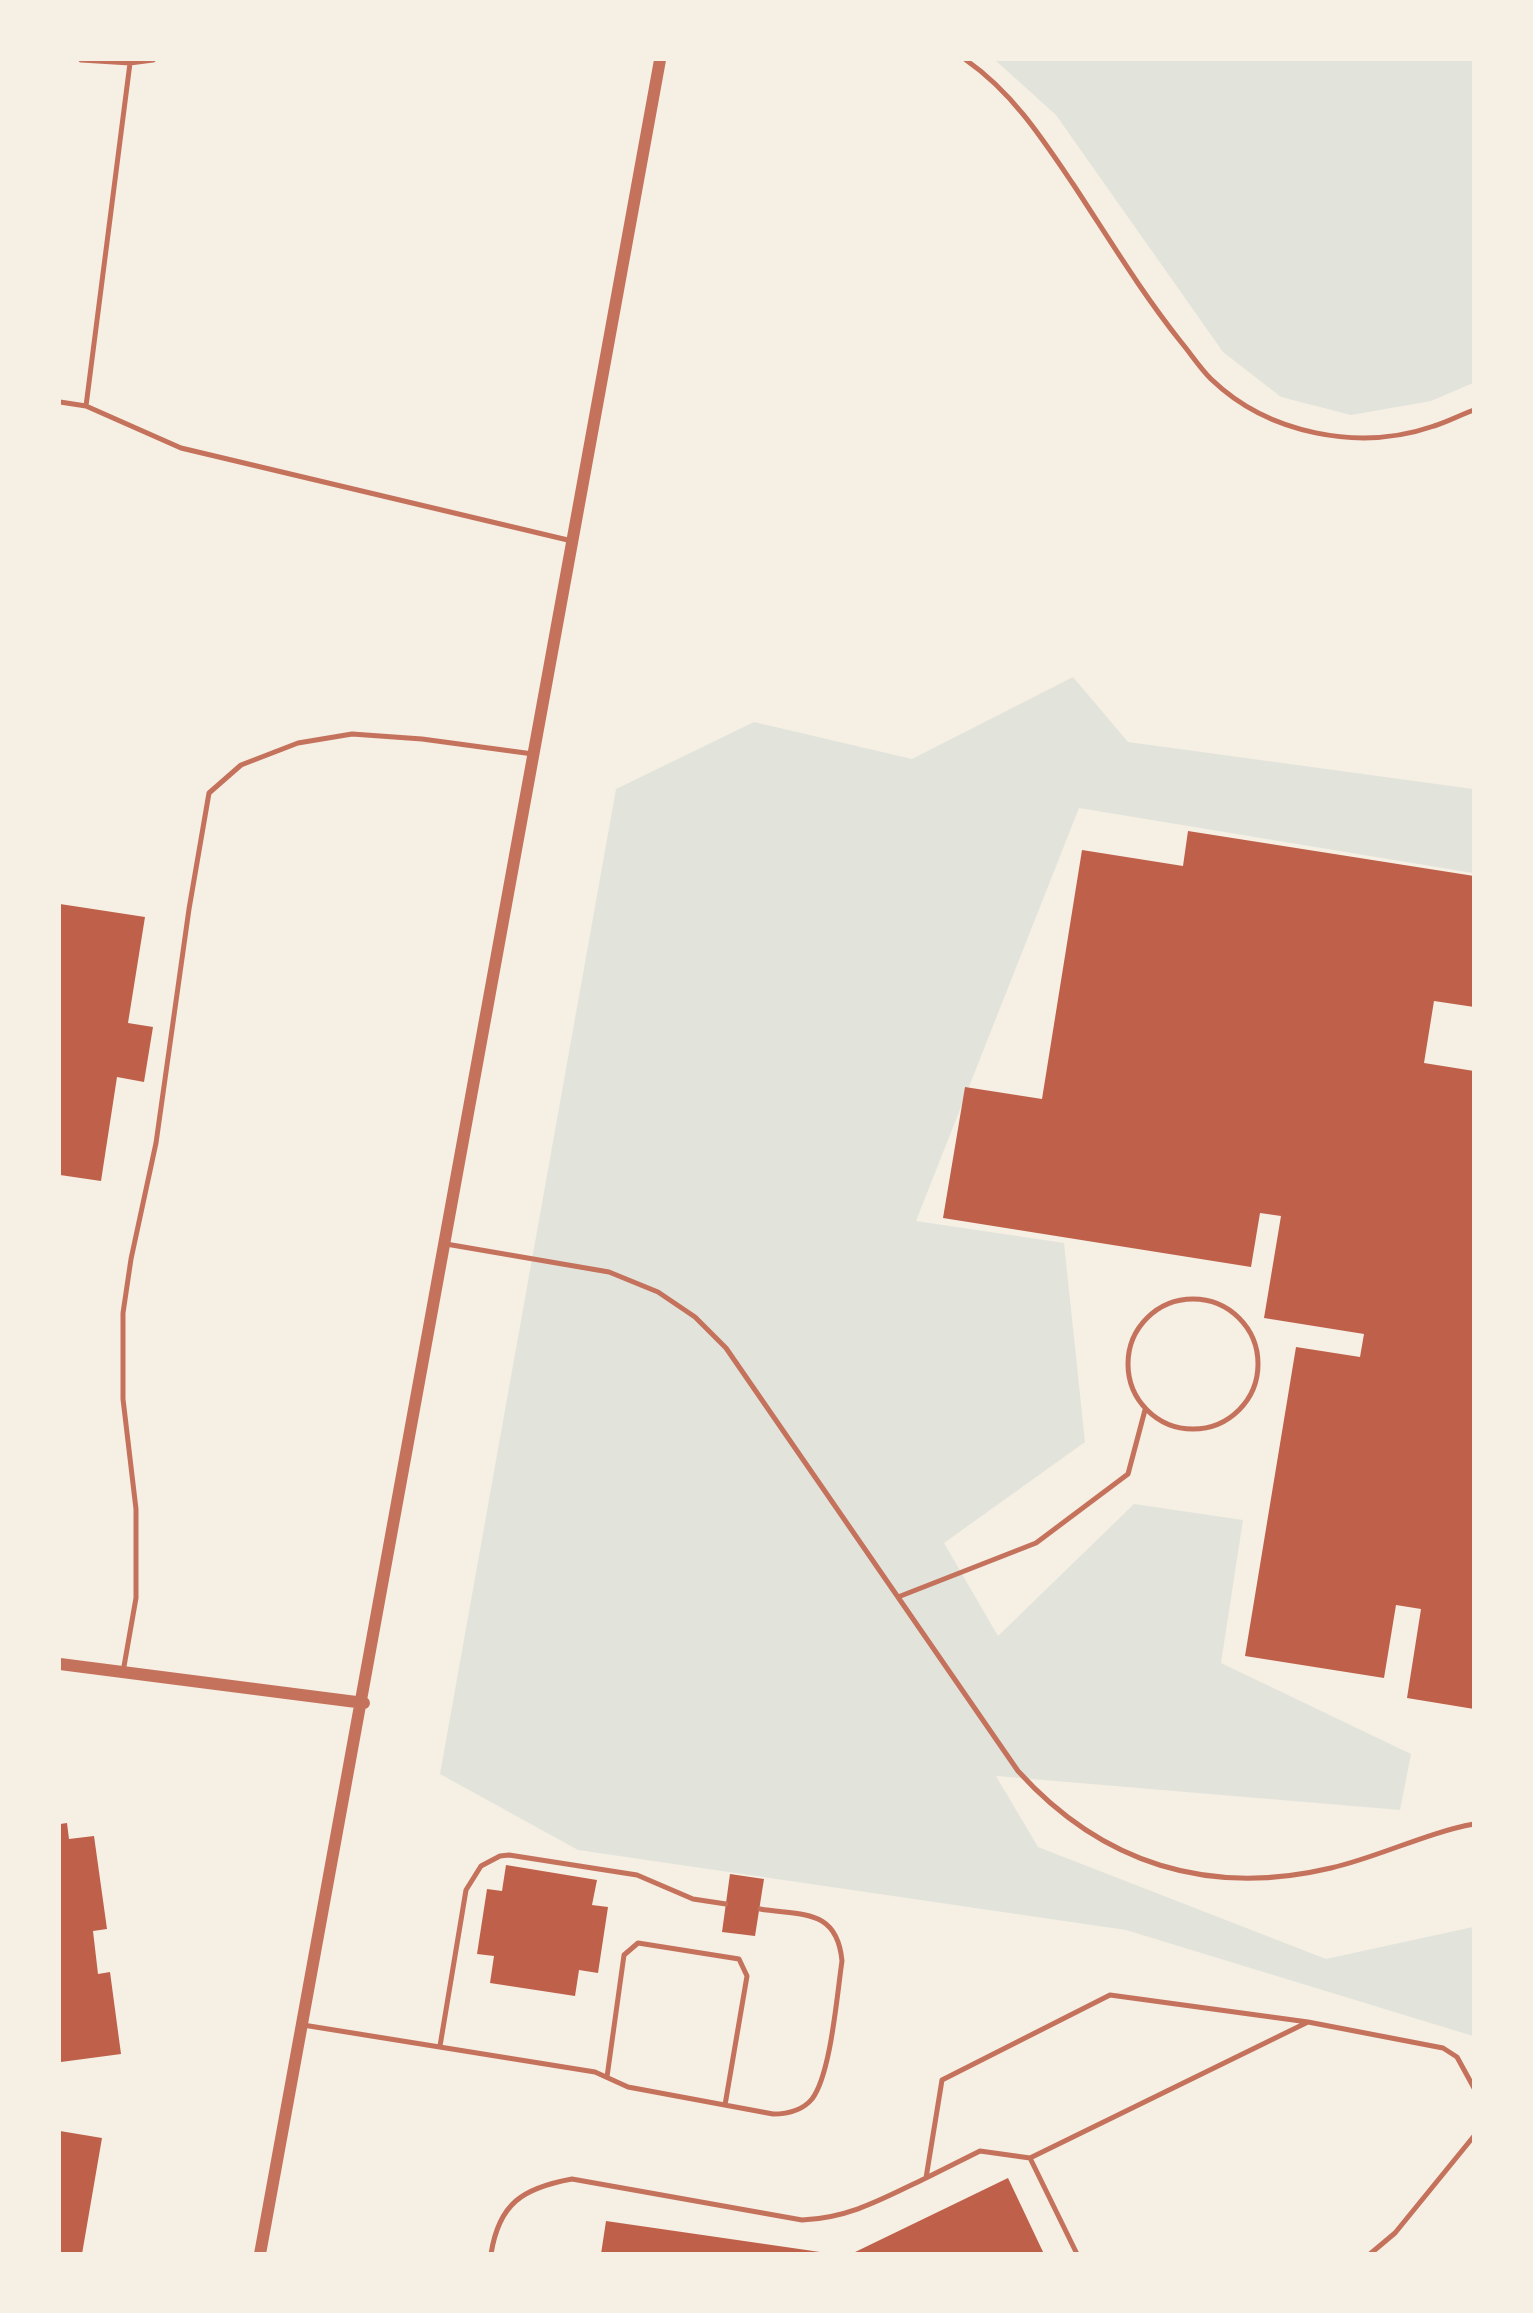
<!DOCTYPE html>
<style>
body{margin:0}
#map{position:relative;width:1533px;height:2313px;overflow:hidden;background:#f6efe4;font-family:Lato,sans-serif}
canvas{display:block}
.frame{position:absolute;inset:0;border:61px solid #f6efe4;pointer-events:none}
</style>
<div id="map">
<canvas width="1533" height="2313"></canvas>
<div class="frame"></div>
</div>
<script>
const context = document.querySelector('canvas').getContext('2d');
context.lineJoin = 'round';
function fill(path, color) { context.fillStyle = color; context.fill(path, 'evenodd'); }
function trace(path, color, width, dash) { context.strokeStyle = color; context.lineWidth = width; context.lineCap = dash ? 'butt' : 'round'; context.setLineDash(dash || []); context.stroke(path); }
const green = new Path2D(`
 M 995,60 L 1473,60 L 1473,383 L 1431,401 L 1351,415 L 1281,397 L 1223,352 L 1056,115 Z
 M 1073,677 L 1128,742 L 1473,789 L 1473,873 L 1079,808 L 916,1221 L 1064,1243 L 1085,1442 L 944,1543 L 998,1636 L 1134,1504 L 1243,1520 L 1221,1663 L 1411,1754 L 1400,1810 L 996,1776 L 1038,1847 L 1326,1959 L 1473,1927 L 1473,2036 L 1126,1930 L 578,1850 L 440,1774 L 616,789 L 754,722 L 912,759 Z`);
const building = new Path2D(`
 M 1188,831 L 1474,876 L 1474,1007 L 1434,1001 L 1424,1063 L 1474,1071 L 1474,1709 L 1407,1698 L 1421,1609 L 1396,1605 L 1384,1678 L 1245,1656 L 1296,1347 L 1360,1357 L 1364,1334 L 1264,1318 L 1281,1216 L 1260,1213 L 1251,1267 L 943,1218 L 965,1087 L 1042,1099 L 1082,850 L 1183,866 Z
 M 60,904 L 145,917 L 128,1023 L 153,1027 L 144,1082 L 117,1077 L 101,1181 L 60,1175 Z
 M 67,1823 L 69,1839 L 94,1836 L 107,1929 L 93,1931 L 98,1974 L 110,1972 L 121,2054 L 61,2062 L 60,1824 Z
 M 506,1865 L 597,1880 L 592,1905 L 608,1907 L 598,1973 L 579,1970 L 575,1996 L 490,1983 L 494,1956 L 477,1954 L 487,1889 L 502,1891 Z
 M 730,1874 L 764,1879 L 755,1936 L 722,1932 Z
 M 60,2131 L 102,2138 L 82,2254 L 60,2254 Z
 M 1008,2178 L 1044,2254 L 851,2254 Z
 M 606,2221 L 820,2252 L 820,2254 L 601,2254 Z`);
const service = new Path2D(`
 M 81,60 L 130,63
 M 966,60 C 1012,92 1042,138 1073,184 C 1108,237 1141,292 1181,342 C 1191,354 1200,368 1211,379 C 1268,434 1359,452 1434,426 C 1447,422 1460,415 1474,410
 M 60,402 L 86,406 L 181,448 L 572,541
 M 86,406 L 130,63 L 153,60
 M 446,1244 L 609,1272 L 658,1292 L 695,1317 L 726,1348 L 1018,1771 C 1102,1864 1209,1897 1331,1868 C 1379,1857 1425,1833 1474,1824
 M1128 1364a65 65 0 1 1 130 0a65 65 0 1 1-130 0Z
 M 898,1597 L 1036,1543 L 1128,1474 L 1145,1410
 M 123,1672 L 136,1598 L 136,1509 L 123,1399 L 123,1313 L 131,1259 L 156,1143 L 189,909 L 209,793 L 241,765 L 298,743 L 352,734 L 422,739 L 533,754
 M 303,2025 L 595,2072 L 628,2087 L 773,2114 C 787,2114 802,2111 812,2099 C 831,2074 837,1994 842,1961 C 837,1908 802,1916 760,1909
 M 440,2046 L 466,1890 L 481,1866 L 500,1856 L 509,1855 L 637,1875 L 693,1899 L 726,1904
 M 607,2077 L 624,1955 L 638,1943 L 739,1959 L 747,1976 L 725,2105
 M 1030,2158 L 1077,2254
 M 926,2178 L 980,2151 L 1030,2158 L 1308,2022
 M 491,2254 C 499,2203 523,2188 572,2179 L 802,2220 C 850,2218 884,2198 926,2178 L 942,2080 L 1110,1995 L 1308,2022 L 1443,2048 L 1457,2057 L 1474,2088
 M 1370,2254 L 1395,2233 L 1474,2136`);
const tertiary = new Path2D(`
 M 60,1664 L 364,1703
 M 260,2254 C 398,1523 527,791 660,60`);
fill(green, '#e2e4dc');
fill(building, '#bf614a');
trace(service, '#c5725c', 5);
trace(tertiary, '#c5725c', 12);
</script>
